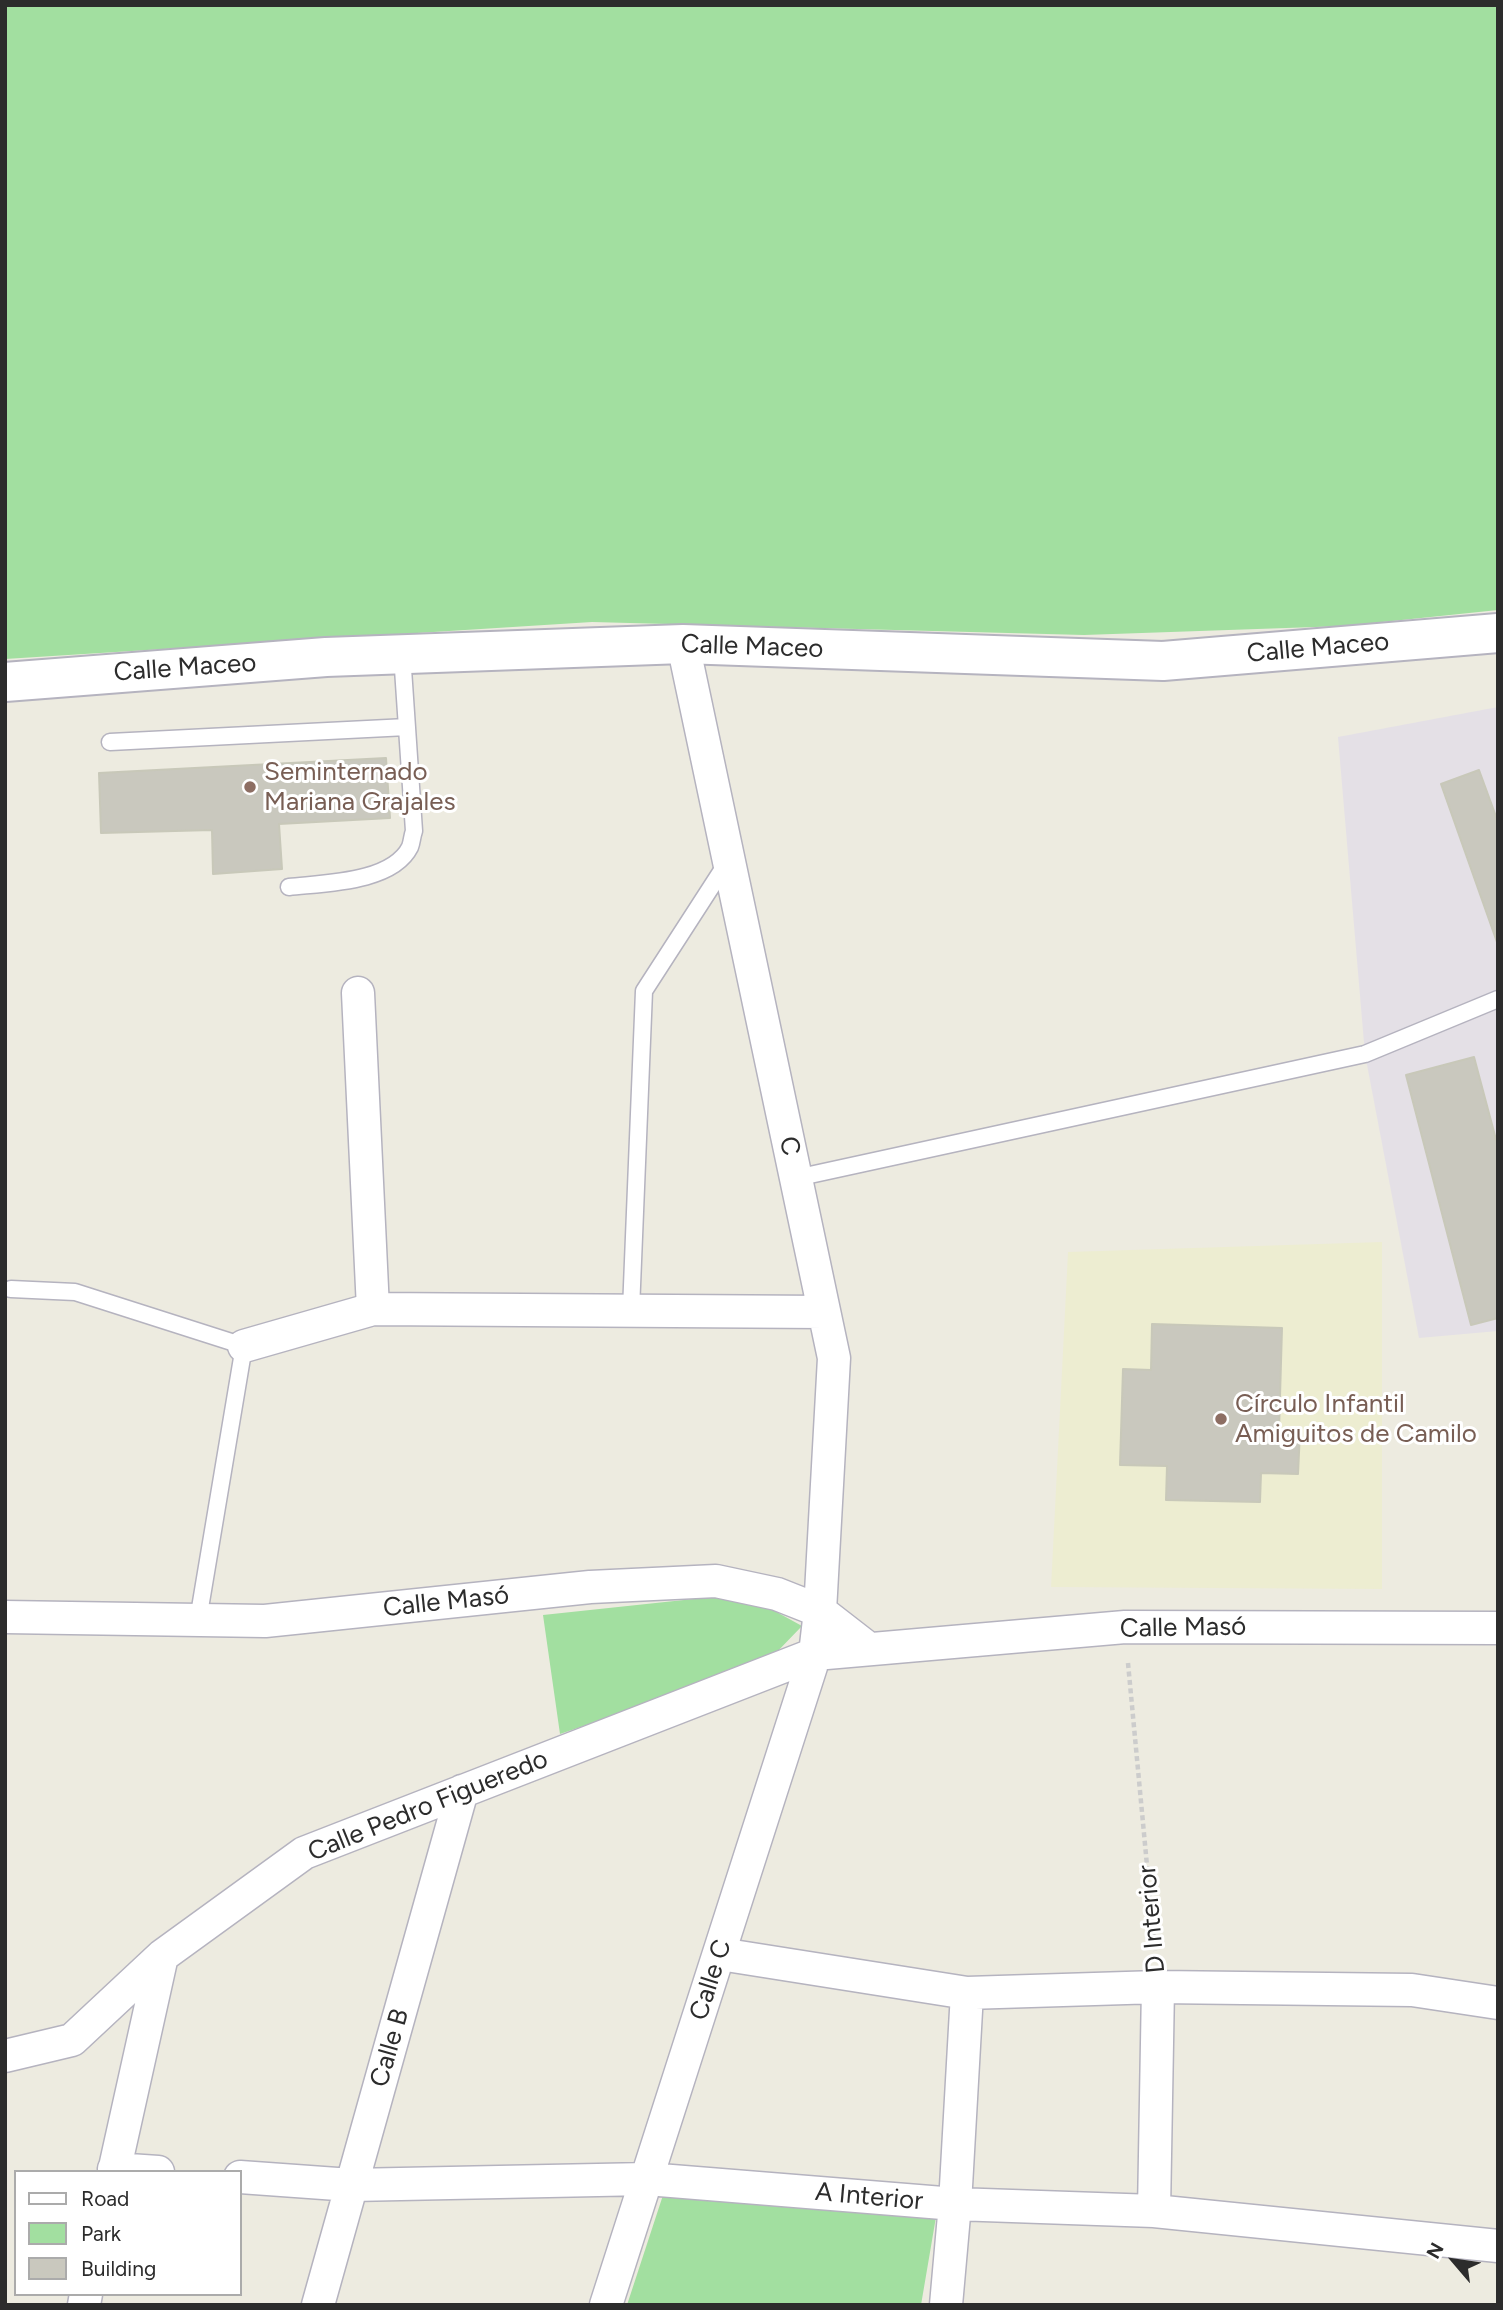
<!DOCTYPE html>
<meta charset="utf-8">
<style>
body{margin:0}
#map{position:relative;width:1503px;height:2310px;overflow:hidden;background:#edebe0;font-family:Figtree,sans-serif}
canvas{display:block}
.frame{position:absolute;inset:0;border:7px solid #2c2c2c;pointer-events:none}
.legend{position:absolute;left:14px;top:2170px;width:228px;height:126px;box-sizing:border-box;background:#fff;border:2px solid #ababab;margin:0;padding:9px 12px;list-style:none;font-size:21px;color:#2c2c2c}
.legend li{display:flex;align-items:center;gap:14px;height:35px}
.legend b{width:35px;border:2px solid #ababab}
.north{position:absolute;left:1419px;top:2226px;width:70px;height:70px;-webkit-text-stroke:5px #fff;paint-order:stroke;rotate:299deg;font-size:19px;font-weight:700;line-height:28px;text-align:center;color:#2c2c2c}
.north::after{content:'';display:block;margin:auto;width:24px;height:32px;background:#2c2c2c;clip-path:polygon(50% 0,100% 100%,50% 72%,0 100%)}
</style>
<div id="map">
<canvas width="1503" height="2310"></canvas>
<div class="frame"></div>
<ul class="legend">
<li><b style="height:9px;background:#fff"></b>Road</li>
<li><b style="height:19px;background:#a2dfa0"></b>Park</li>
<li><b style="height:19px;background:#c9c8be"></b>Building</li>
</ul>
<div class="north">N</div>
</div>
<script>
const context = document.querySelector('canvas').getContext('2d');
context.lineJoin = 'round';
function fill(path, color) { context.fillStyle = color; context.fill(path, 'evenodd'); }
function trace(path, color, width, dash) { context.strokeStyle = color; context.lineWidth = width; context.lineCap = dash ? 'butt' : 'round'; context.setLineDash(dash || []); context.stroke(path); }
function write(font, color, halo, rows, align = 'center') {
  context.font = font + ' Figtree,sans-serif'; context.lineWidth = 6; context.setLineDash([]); context.textBaseline = 'middle'; context.strokeStyle = halo; context.fillStyle = color; for (const [text, x, y, turn = 0] of rows) {
    context.save(); context.translate(x, y); context.rotate((+turn || 0) * Math.PI / 180); context.textAlign = isNaN(turn) ? turn : align; if (halo) context.strokeText(text, 0, 0); context.fillText(text, 0, 0); context.restore();
  }
}
const industrial = new Path2D(`
 M 1498,707 L 1498,1331 L 1419,1338 L 1365,1054 L 1338,737 Z`);
const education = new Path2D(`
 M 1382,1242 L 1382,1589 L 1051,1587 L 1068,1252 Z`);
const green = new Path2D(`
 M 5,5 L 1498,5 L 1498,610 L 1344,626 L 1084,635 L 592,622 L 5,659 Z
 M 712,1597 L 762,1604 L 802,1626 L 774,1655 L 681,1693 L 560,1734 L 543,1615 Z
 M 666,2186 L 937,2211 L 921,2305 L 627,2305 Z`);
const building = new Path2D(`
 M 386,758 L 390,818 L 279,824 L 282,869 L 213,874 L 212,830 L 101,833 L 99,773 Z
 M 1479,770 L 1498,822 L 1498,945 L 1441,784 Z
 M 1474,1057 L 1498,1147 L 1498,1318 L 1471,1325 L 1406,1075 Z
 M 1152,1324 L 1282,1328 L 1279,1431 L 1300,1431 L 1298,1474 L 1261,1473 L 1260,1502 L 1166,1500 L 1167,1466 L 1120,1465 L 1123,1369 L 1151,1370 Z`);
const path = new Path2D(`
 M 1128,1663 L 1155,1951`);
const lane = new Path2D(`
 M 110,742 L 407,727
 M 289,887 C 323,883 392,883 410,847 C 412,842 412,836 414,831 L 402,654
 M 796,1178 L 1365,1054 L 1498,999
 M 11,1289 L 75,1292 L 244,1346 L 198,1620
 M 631,1310 L 644,991 L 728,861`);
const street = new Path2D(`
 M 358,993 L 373,1309
 M 244,1346 L 373,1309 L 824,1312
 M 5,1617 L 265,1621 L 590,1587 L 716,1581 L 777,1594 L 820,1611 L 869,1649
 M 720,1954 L 967,1993 L 1158,1987 L 1412,1990 L 1498,2003
 M 5,2056 L 72,2040 L 162,1956 L 304,1853 L 815,1654 L 1125,1627 L 1498,1628
 M 114,2169 L 158,2172
 M 114,2172 L 162,1956
 M 240,2177 L 351,2185 L 647,2179 L 955,2204 L 1154,2211 L 1498,2246
 M 1154,2211 L 1158,1987
 M 84,2305 L 86,2294
 M 318,2305 L 462,1791
 M 606,2305 L 815,1654 L 820,1611 L 834,1358 L 683,644
 M 946,2305 L 955,2204 L 967,1993`);
const secondary = new Path2D(`
 M 5,682 L 326,657 L 683,644 L 1163,661 L 1498,633`);
const markers = [
 [250,787,7,"#8d6e63"],
 [1221,1419,7,"#8d6e63"]
];
const streetNames = [
 ["Calle Maceo",752,647,2],
 ["Calle Maceo",1318,648,-5],
 ["Calle Maceo",185,668,-4],
 ["C",789,1146,78],
 ["Calle Masó",446,1602,-6],
 ["Calle Masó",1183,1628,-1],
 ["Calle Pedro Figueredo",428,1806,-22],
 ["D Interior",1152,1919,-95],
 ["Calle C",711,1980,-72],
 ["Calle B",390,2048,-74],
 ["A Interior",869,2197,5]
];
const educationNames = [
 ["Seminternado",264,772],
 ["Mariana Grajales",264,802],
 ["Círculo Infantil",1235,1404],
 ["Amiguitos de Camilo",1235,1434]
];
fill(industrial, '#e4e0e6');
fill(education, '#ededd1');
fill(green, '#a2dfa0');
fill(building, '#c9c8be');
trace(building, '#c8c8b9', 2);
trace(lane, '#b5b3bf', 19);
trace(street, '#b5b3bf', 35);
trace(secondary, '#b5b3bf', 42);
trace(path, '#ccc', 4.5, [5, 3.5]);
trace(lane, '#fff', 16);
trace(street, '#fff', 32);
trace(secondary, '#fff', 38);
for (const [x, y, r, color] of markers) { const dot = new Path2D(); dot.arc(x, y, r, 0, 2 * Math.PI); context.fillStyle = color; context.fill(dot); trace(dot, '#fff', 2.5); }
write('26px', '#2c2c2c', '#fff', streetNames);
write('26px', '#785e54', '#fff', educationNames, 'left');
</script>
